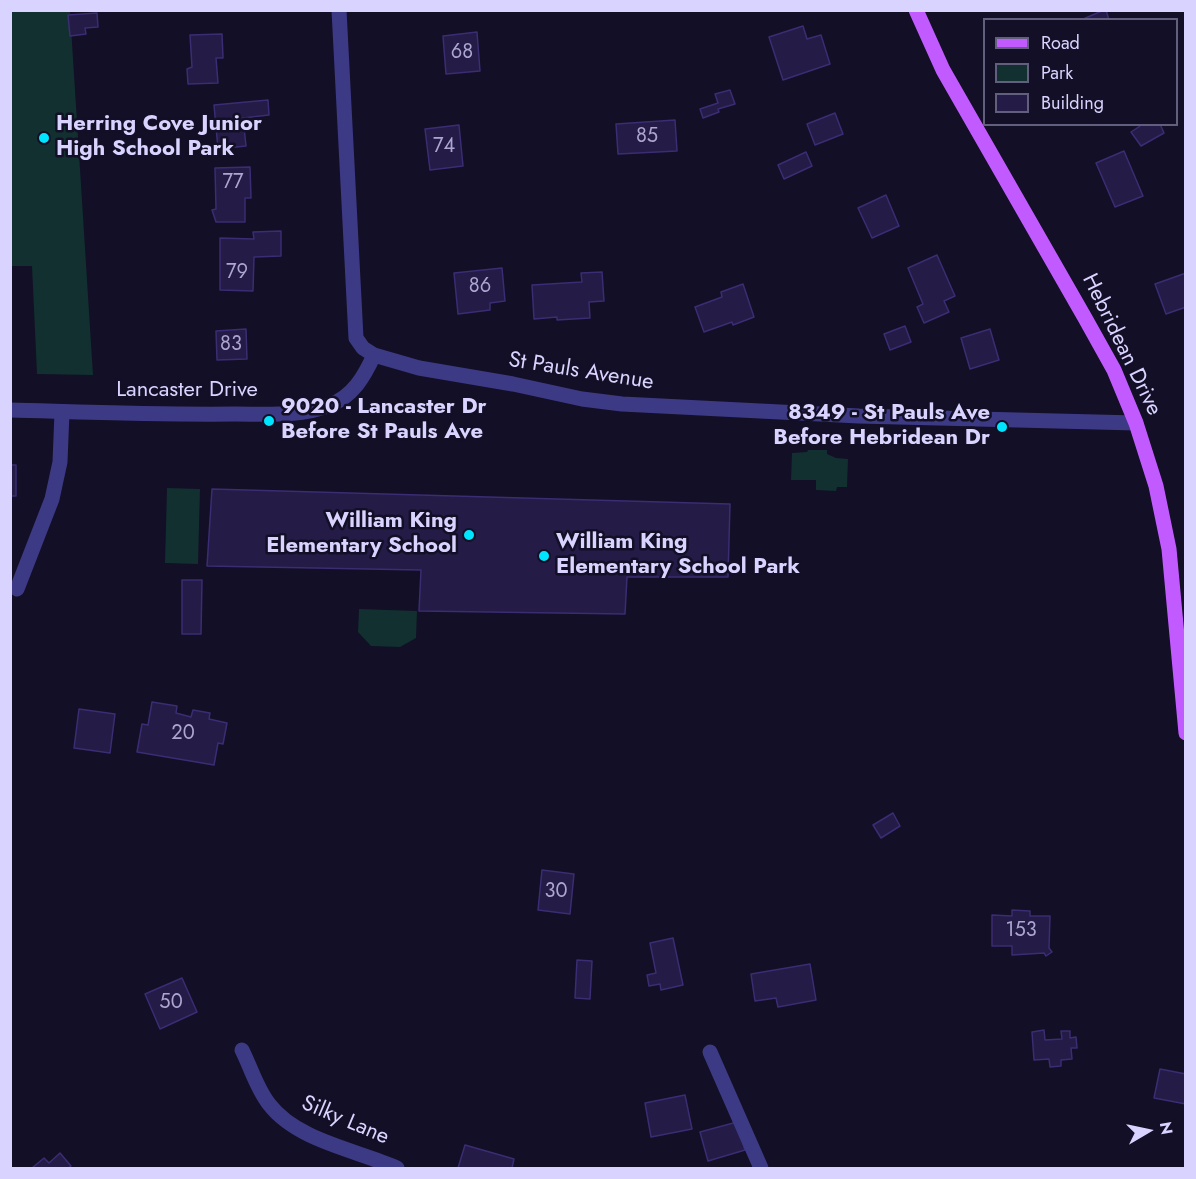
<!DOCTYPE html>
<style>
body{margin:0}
#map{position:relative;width:1196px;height:1179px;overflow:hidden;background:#130f26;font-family:Jost,sans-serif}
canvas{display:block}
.frame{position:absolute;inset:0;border:12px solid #d9d4ff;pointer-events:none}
.legend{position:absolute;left:983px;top:18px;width:195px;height:108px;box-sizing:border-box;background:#130f26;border:2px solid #625e7d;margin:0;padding:8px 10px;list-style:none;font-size:18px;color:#d9d4ff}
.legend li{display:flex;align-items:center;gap:12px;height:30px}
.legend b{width:30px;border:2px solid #625e7d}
.north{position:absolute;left:1118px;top:1101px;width:60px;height:60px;-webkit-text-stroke:4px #130f26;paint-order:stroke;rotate:81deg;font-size:16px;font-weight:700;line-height:24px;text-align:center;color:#d9d4ff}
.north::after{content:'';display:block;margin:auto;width:21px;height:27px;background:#d9d4ff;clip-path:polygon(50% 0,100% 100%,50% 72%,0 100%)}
</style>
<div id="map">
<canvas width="1196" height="1179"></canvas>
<div class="frame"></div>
<ul class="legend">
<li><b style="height:8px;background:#c25bff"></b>Road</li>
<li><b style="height:16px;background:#12302f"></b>Park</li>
<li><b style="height:16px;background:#241b47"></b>Building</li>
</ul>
<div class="north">N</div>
</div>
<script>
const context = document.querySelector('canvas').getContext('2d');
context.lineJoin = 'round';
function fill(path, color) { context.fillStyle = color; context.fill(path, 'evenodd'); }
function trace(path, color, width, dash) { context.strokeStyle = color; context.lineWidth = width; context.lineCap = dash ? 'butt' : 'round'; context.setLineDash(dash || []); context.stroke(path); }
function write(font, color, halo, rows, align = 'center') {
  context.font = font + ' Jost,sans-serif'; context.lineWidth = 5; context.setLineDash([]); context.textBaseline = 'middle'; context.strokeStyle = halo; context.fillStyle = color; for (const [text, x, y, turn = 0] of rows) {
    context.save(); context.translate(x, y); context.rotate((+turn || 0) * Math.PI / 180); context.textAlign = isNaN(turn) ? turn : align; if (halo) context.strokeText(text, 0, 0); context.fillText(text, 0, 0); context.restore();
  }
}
const green = new Path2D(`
 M 10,11 L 70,11 L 93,375 L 37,374 L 32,266 L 11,266 Z
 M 808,450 L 827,450 L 827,454 L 836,458 L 848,459 L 847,487 L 837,487 L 836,491 L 816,490 L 816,480 L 791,480 L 792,453 L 807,452 Z
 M 167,488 L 200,489 L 198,564 L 165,563 Z
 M 359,609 L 417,611 L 416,638 L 400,647 L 371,646 L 358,632 Z`);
const building = new Path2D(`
 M 1106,10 L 1109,20 L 1081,20 L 1104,10 Z
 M 97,13 L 98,27 L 85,28 L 86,34 L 70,36 L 68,15 Z
 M 803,26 L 807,39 L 821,35 L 830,64 L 783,80 L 769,37 Z
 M 477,32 L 480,71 L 446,74 L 443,36 Z
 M 222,34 L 223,58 L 216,58 L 218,83 L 188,84 L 187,69 L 192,67 L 190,35 Z
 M 730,90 L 735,104 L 718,109 L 719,112 L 703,118 L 700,109 L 718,103 L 715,94 Z
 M 268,100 L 269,115 L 243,118 L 246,146 L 218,149 L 214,105 Z
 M 835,113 L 843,134 L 815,145 L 807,124 Z
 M 675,120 L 677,151 L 618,154 L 616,124 Z
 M 1143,124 L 1160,124 L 1164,133 L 1141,146 L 1131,132 Z
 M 459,125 L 463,166 L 430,170 L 425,129 Z
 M 1124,151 L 1143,196 L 1115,207 L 1096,163 Z
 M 806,152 L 812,166 L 784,179 L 778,165 Z
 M 250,167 L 251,198 L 245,198 L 245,222 L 216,222 L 212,210 L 216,209 L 215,168 Z
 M 886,195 L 899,226 L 872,238 L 858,208 Z
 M 281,231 L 281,256 L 254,257 L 253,291 L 220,290 L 220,238 L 254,239 L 253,232 Z
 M 937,255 L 955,296 L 944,301 L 949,312 L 924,323 L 917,307 L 923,304 L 908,268 Z
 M 502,268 L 505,301 L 490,303 L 490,310 L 458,314 L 454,273 Z
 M 602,272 L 604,301 L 589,302 L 590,318 L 557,320 L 557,317 L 534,319 L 532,285 L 582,282 L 581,273 Z
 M 1186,273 L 1186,307 L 1166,314 L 1155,284 Z
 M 743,284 L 754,317 L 733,325 L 732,322 L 704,332 L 695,307 L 722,297 L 721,292 Z
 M 905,326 L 911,342 L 890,350 L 884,334 Z
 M 246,329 L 247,359 L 217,360 L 216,331 Z
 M 990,329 L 999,360 L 970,369 L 961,338 Z
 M 10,465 L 16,465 L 16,496 L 10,496 Z
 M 212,489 L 730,504 L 728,577 L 627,577 L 625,614 L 419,611 L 421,570 L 207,566 Z
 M 182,580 L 202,580 L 201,634 L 182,634 Z
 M 152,702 L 177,706 L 176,713 L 191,717 L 193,710 L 210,713 L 209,719 L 227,723 L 223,744 L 218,743 L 214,765 L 137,752 L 142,724 L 148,725 Z
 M 79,709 L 115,714 L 110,753 L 74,748 Z
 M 893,813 L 900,826 L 881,838 L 873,825 Z
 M 542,870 L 574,874 L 570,914 L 538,910 Z
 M 1012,910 L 1030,911 L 1030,916 L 1050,916 L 1049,948 L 1052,952 L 1046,956 L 1044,953 L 1012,955 L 1012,946 L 992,946 L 992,915 L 1012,916 Z
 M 673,938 L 683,985 L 661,990 L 660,984 L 649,986 L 647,975 L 656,973 L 650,943 Z
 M 577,960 L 592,961 L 590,999 L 575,998 Z
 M 810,964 L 816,1000 L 778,1007 L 776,998 L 755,1001 L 751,974 Z
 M 182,978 L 197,1012 L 160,1029 L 145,994 Z
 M 1044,1030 L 1045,1040 L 1062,1039 L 1061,1031 L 1070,1031 L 1070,1038 L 1076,1037 L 1077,1048 L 1071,1048 L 1072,1059 L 1061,1060 L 1061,1066 L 1050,1067 L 1049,1059 L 1034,1060 L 1032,1032 Z
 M 1160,1069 L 1186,1074 L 1186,1104 L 1154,1098 Z
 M 685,1095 L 692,1129 L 651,1137 L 645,1103 Z
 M 737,1122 L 745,1150 L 708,1161 L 700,1132 Z
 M 465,1145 L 514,1159 L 512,1168 L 458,1168 Z
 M 60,1153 L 71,1166 L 68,1168 L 32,1168 L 44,1158 L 49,1163 Z`);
const minor = new Path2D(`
 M 339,10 L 356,338 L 363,348 L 374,355 L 419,368 L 513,384 L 582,399 L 622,404 L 859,416 L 1136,423
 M 10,410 C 85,412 160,415 235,414 C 265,414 301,417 330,405 C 353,396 364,377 374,355
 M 17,589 L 52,499 L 60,462 L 62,412
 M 242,1050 C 251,1068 257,1089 269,1104 C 297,1141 357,1150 397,1168
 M 710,1052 L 761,1168`);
const major = new Path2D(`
 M 916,10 L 943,70 L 1085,318 L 1114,370 L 1136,423 L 1156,486 L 1169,549 L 1186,733`);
const markers = [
 [44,138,6,"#00e5ff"],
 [269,421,6,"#00e5ff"],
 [1002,427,6,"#00e5ff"],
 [469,535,6,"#00e5ff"],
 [544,556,6,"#00e5ff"]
];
const numberNames = [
 ["68",462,53],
 ["85",647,137],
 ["74",444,147],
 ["77",233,183],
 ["79",237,273],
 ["86",480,287],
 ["83",231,345],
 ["20",183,734],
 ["30",556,892],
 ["153",1021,931],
 ["50",171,1003]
];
const poiNames = [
 ["Herring Cove Junior",56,125],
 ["High School Park",56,150],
 ["9020 - Lancaster Dr",281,408],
 ["Before St Pauls Ave",281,433],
 ["8349 - St Pauls Ave",990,414,"right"],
 ["Before Hebridean Dr",990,439,"right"],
 ["William King",457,522,"right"],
 ["Elementary School",457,547,"right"],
 ["William King",556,543],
 ["Elementary School Park",556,568]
];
const streetNames = [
 ["Hebridean Drive",1121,345,64],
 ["St Pauls Avenue",581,372,9],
 ["Lancaster Drive",187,391],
 ["Silky Lane",345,1121,23]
];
fill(green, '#12302f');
fill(building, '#241b47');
trace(building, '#3b2d73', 1.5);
trace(minor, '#3d3a85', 15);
trace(major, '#c25bff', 15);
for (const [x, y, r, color] of markers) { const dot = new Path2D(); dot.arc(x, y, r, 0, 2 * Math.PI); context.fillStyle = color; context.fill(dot); trace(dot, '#130f26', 2); }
write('20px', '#aca6d1', null, numberNames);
write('bold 22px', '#d9d4ff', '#130f26', poiNames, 'left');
write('22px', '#d9d4ff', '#130f26', streetNames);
</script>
